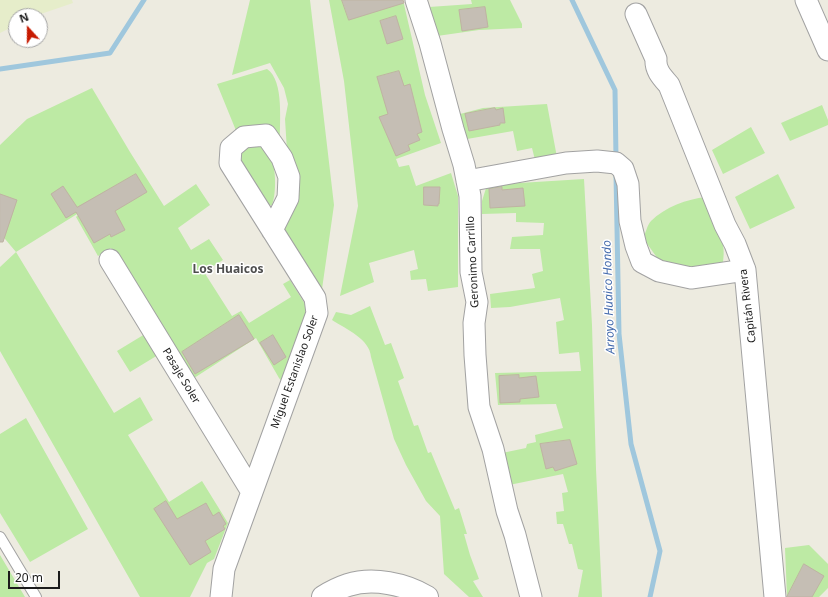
<!DOCTYPE html>
<meta charset="utf-8">
<style>
body{margin:0}
#map{position:relative;width:828px;height:597px;overflow:hidden;background:#edebe0;font-family:"Noto Sans",sans-serif}
canvas{display:block}
.north{position:absolute;left:8px;top:8px;width:40px;height:40px;box-sizing:border-box;background:#fff;border:1px solid #a4a4a4;border-radius:50%;rotate:339deg;font-size:11px;font-weight:700;line-height:16px;text-align:center;color:#1b1b1b}
.north::after{content:'';display:block;margin:auto;width:14px;height:18px;background:#c71a00;clip-path:polygon(50% 0,100% 100%,50% 72%,0 100%)}
.scale{position:absolute;left:8px;top:571px;width:52px;height:18px;box-sizing:border-box;border:2px solid #1b1b1b;border-top:0;padding-left:5px;font-size:12px;line-height:14px;white-space:nowrap;color:#1b1b1b;-webkit-text-stroke:3px #fff;paint-order:stroke}
</style>
<div id="map">
<canvas width="828" height="597"></canvas>
<div class="north">N</div>
<div class="scale">20 m</div>
</div>
<script>
const context = document.querySelector('canvas').getContext('2d');
context.lineJoin = 'round';
function fill(path, color) { context.fillStyle = color; context.fill(path, 'evenodd'); }
function trace(path, color, width, dash) { context.strokeStyle = color; context.lineWidth = width; context.lineCap = dash ? 'butt' : 'round'; context.setLineDash(dash || []); context.stroke(path); }
function write(font, color, halo, rows, align = 'center') {
  context.font = font + ' "Noto Sans",sans-serif'; context.lineWidth = 3; context.setLineDash([]); context.textBaseline = 'middle'; context.strokeStyle = halo; context.fillStyle = color; for (const [text, x, y, turn = 0] of rows) {
    context.save(); context.translate(x, y); context.rotate((+turn || 0) * Math.PI / 180); context.textAlign = isNaN(turn) ? turn : align; if (halo) context.strokeText(text, 0, 0); context.fillText(text, 0, 0); context.restore();
  }
}
const farmland = new Path2D(`
 M 0,0 L 72,0 L 73,3 L 35,16 L 16,16 L 16,25 L 0,33 Z`);
const grass = new Path2D(`
 M 250,0 L 310,0 L 334,205 L 321,296 L 282,235 L 287,151 L 285,119 L 288,104 L 284,88 L 270,63 L 232,75 Z
 M 329,0 L 403,0 L 425,95 L 441,143 L 396,159 L 399,167 L 409,165 L 416,186 L 451,173 L 458,196 L 458,287 L 428,291 L 426,279 L 411,280 L 410,271 L 418,269 L 414,250 L 369,263 L 374,282 L 340,296 L 358,206 L 344,81 Z
 M 471,0 L 510,0 L 522,24 L 522,28 L 479,30 L 437,36 L 429,7 L 472,4 Z
 M 267,69 C 285,81 279,124 280,144 L 237,133 L 217,84 Z
 M 92,88 L 130,152 L 164,206 L 196,184 L 210,205 L 178,228 L 191,250 L 209,239 L 223,260 L 204,272 L 232,316 L 241,311 L 249,323 L 291,297 L 283,284 L 290,280 L 305,304 L 306,316 L 283,383 L 279,378 L 256,338 L 191,380 L 111,248 L 98,256 L 76,217 L 82,211 L 16,252 L 114,413 L 140,397 L 153,420 L 128,435 L 169,502 L 202,481 L 228,523 L 214,559 L 207,563 L 190,597 L 140,597 L 0,351 L 0,267 L 16,252 L 0,233 L 0,145 L 27,119 Z
 M 547,104 L 559,168 L 538,172 L 532,148 L 517,151 L 513,131 L 467,139 L 460,114 L 483,108 Z
 M 822,105 L 828,120 L 828,125 L 790,141 L 781,123 Z
 M 751,127 L 765,153 L 723,174 L 712,150 Z
 M 261,146 C 263,147 267,149 269,152 C 276,163 277,192 272,205 L 265,207 L 236,160 L 238,147 Z
 M 778,174 L 795,208 L 750,229 L 735,197 Z
 M 584,179 L 592,325 L 596,469 L 602,597 L 578,597 L 583,570 L 578,569 L 572,544 L 569,544 L 563,524 L 557,524 L 556,512 L 564,511 L 562,493 L 568,492 L 563,474 L 509,485 L 502,453 L 526,448 L 527,444 L 536,442 L 535,435 L 563,428 L 556,404 L 498,405 L 495,373 L 581,371 L 579,352 L 559,354 L 556,322 L 564,320 L 560,298 L 510,307 L 491,308 L 490,294 L 535,288 L 532,274 L 543,271 L 540,249 L 510,249 L 512,237 L 543,235 L 544,223 L 516,222 L 516,213 L 482,214 L 482,201 L 487,185 Z
 M 706,197 C 715,217 727,240 723,262 L 712,267 L 676,268 L 658,259 L 643,238 C 646,233 647,225 651,221 C 665,207 687,199 706,197 Z
 M 370,306 L 385,345 L 391,343 L 404,378 L 398,381 L 414,426 L 418,425 L 428,453 L 431,452 L 455,510 L 459,508 L 467,534 L 464,534 L 470,555 L 479,579 L 473,581 L 483,597 L 469,597 L 444,574 L 440,516 L 426,501 L 406,465 L 394,439 L 371,357 C 370,339 346,329 332,320 L 336,312 L 351,315 Z
 M 145,334 L 158,355 L 130,372 L 117,351 Z
 M 26,418 L 88,529 L 30,562 L 0,513 L 0,434 Z
 M 809,545 L 828,564 L 828,588 L 819,597 L 787,597 L 785,548 Z
 M 0,555 L 25,597 L 0,597 Z`);
const stream = new Path2D(`
 M 572,0 L 615,90 L 616,159
 M 0,69 L 110,53 L 144,0
 M 616,175 L 619,334 L 631,444 L 660,551 L 650,597`);
const building = new Path2D(`
 M 342,0 L 403,0 L 404,3 L 349,20 Z
 M 485,7 L 488,27 L 462,31 L 459,10 Z
 M 396,16 L 403,39 L 387,44 L 380,21 Z
 M 399,71 L 404,86 L 410,84 L 422,132 L 417,134 L 420,140 L 408,145 L 410,150 L 396,156 L 379,117 L 388,114 L 377,77 Z
 M 495,108 L 496,110 L 503,108 L 505,123 L 500,123 L 500,125 L 469,131 L 465,114 Z
 M 136,174 L 147,192 L 115,211 L 125,230 L 111,237 L 110,234 L 94,243 L 76,212 L 66,218 L 51,194 L 63,186 L 77,207 Z
 M 424,187 L 440,187 L 439,204 L 438,204 L 438,206 L 424,205 Z
 M 502,187 L 502,190 L 523,188 L 525,206 L 490,208 L 489,189 Z
 M 0,194 L 17,200 L 3,242 L 0,242 Z
 M 239,315 L 254,339 L 195,374 L 182,352 Z
 M 273,335 L 286,357 L 274,365 L 260,343 Z
 M 519,375 L 519,378 L 536,376 L 539,397 L 520,399 L 520,402 L 500,403 L 499,376 Z
 M 570,440 L 577,464 L 555,471 L 553,467 L 546,469 L 540,444 Z
 M 166,501 L 177,519 L 206,503 L 213,516 L 219,512 L 226,524 L 223,526 L 225,529 L 205,541 L 211,552 L 190,565 L 154,509 Z
 M 804,564 L 824,576 L 812,597 L 787,597 Z`);
const service = new Path2D(`
 M 0,537 L 36,597`);
const minor = new Path2D(`
 M 416,0 L 430,43 L 453,129 L 464,165 L 470,196 L 471,272 L 477,302 L 474,323 L 475,355 L 479,407 L 493,449 L 507,511 L 515,535 L 531,597
 M 806,0 L 828,50
 M 636,14 L 656,59 C 655,70 662,77 669,85 L 725,225 L 735,244 L 745,270 L 775,597
 M 467,181 L 566,163 L 597,161 L 616,163 L 623,169 L 628,184 L 630,221 L 636,246 L 642,262 L 659,271 L 691,278 L 745,270
 M 110,260 L 252,492
 M 221,597 L 224,569 L 317,313 L 315,298 L 230,163 L 231,148 L 244,137 L 266,135 L 282,158 L 289,177 L 288,198 L 272,230`);
const tertiary = new Path2D(`
 M 323,597 C 331,592 339,588 348,585 C 373,577 405,584 427,597`);
const streetNames = [
 ["Geronimo Carrillo",473,262,-93],
 ["Capitán Rivera",748,306,-97],
 ["Miguel Estanislao Soler",295,372,-70],
 ["Pasaje Soler",181,376,59]
];
const neighbourhoodNames = [
 ["Los Huaicos",228,270]
];
const waterNames = [
 ["Arroyo Huaico Hondo",609,297,-92]
];
fill(farmland, '#e6edca');
fill(grass, '#bdeaa4');
trace(stream, '#9fc7dd', 5);
fill(building, '#c5beb4');
trace(building, '#bfb3a2', 1);
trace(service, '#a2a2a2', 12);
trace(minor, '#a2a2a2', 23);
trace(tertiary, '#a2a2a2', 24);
trace(service, '#fff', 10);
trace(minor, '#fff', 21);
trace(tertiary, '#fff', 22);
write('11px', '#1b1b1b', '#fff', streetNames);
write('bold 12px', '#4e4e4e', '#fff', neighbourhoodNames);
write('italic 12px', '#466cad', '#fff', waterNames);
</script>
